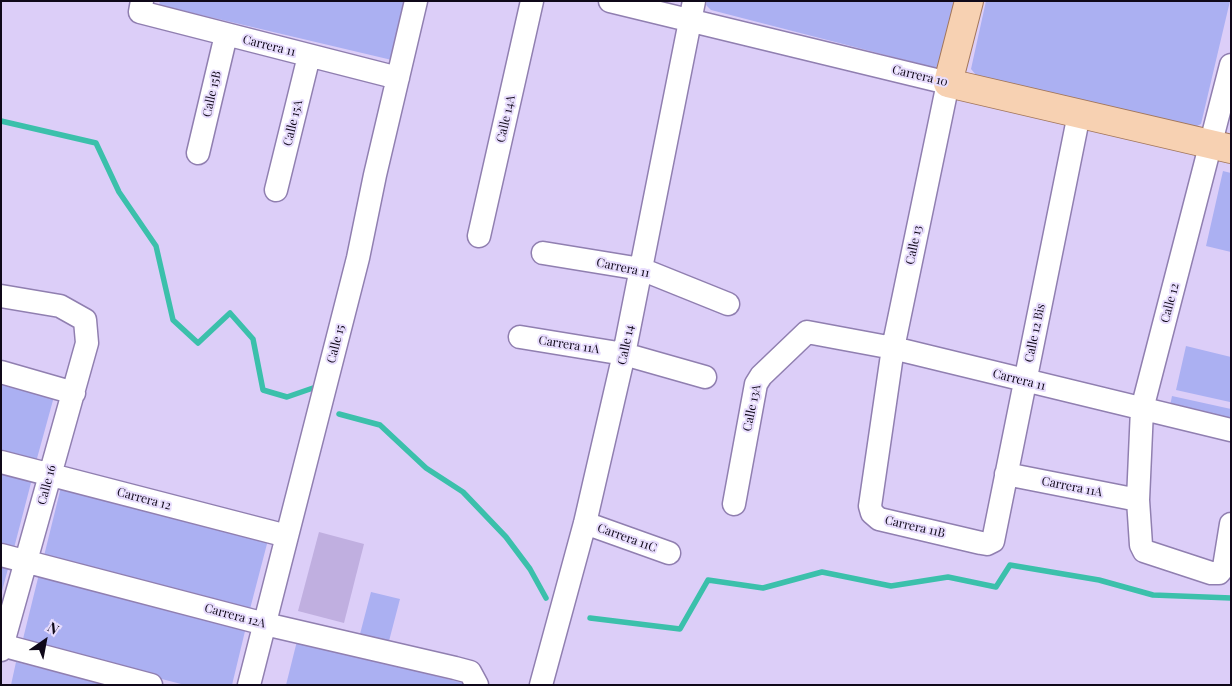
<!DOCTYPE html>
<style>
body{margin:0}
#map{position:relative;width:1232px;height:686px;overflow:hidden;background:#dccef8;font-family:"Playfair Display",serif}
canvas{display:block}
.frame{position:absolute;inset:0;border:2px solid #0f0819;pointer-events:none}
.north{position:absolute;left:20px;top:616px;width:50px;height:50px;-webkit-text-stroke:4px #e8ddfd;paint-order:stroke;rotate:33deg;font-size:14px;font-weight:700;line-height:20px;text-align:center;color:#0f0819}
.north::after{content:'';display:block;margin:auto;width:18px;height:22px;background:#0f0819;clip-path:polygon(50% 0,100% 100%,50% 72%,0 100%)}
</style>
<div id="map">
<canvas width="1232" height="686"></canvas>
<div class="frame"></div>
<div class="north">N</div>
</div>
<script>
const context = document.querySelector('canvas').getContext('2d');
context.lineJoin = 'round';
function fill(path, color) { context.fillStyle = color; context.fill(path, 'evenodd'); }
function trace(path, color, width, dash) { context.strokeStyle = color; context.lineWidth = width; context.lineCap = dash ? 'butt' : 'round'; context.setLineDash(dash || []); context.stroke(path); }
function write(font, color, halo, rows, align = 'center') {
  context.font = font + ' "Playfair Display",serif'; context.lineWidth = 4; context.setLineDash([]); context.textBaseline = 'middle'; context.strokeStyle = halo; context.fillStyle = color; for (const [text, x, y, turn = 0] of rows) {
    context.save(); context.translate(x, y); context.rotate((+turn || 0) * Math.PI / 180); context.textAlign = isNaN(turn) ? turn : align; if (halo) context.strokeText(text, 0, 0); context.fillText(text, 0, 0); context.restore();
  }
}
const green = new Path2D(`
 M 319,532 L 364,544 L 344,623 L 298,611 Z`);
const stream = new Path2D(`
 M 1,121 L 96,143 L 119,192 L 156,246 L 173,320 L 198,343 L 230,313 L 253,339 L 263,390 L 287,397 L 313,388
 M 339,414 L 380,425 L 426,468 L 463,492 L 506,537 L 530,569 L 546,598
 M 590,618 L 680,629 L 708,580 L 763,588 L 822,572 L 891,586 L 948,577 L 996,587 L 1010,565 L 1099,580 L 1153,595 L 1231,598`);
const building = new Path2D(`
 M 160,1 L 410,1 L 396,61 L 159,5 Z
 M 707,1 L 954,1 L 939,64 L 936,68 L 711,10 L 706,5 Z
 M 986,1 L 1230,1 L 1201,124 L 1195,127 L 976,75 L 971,69 Z
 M 1223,171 L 1231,173 L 1231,252 L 1206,246 Z
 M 1186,346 L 1231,357 L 1230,402 L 1176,390 Z
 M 1,379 L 55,393 L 36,462 L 1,452 Z
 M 1172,396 L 1231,409 L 1231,420 L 1170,406 Z
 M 1,471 L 32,479 L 14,548 L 1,545 Z
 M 61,487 L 268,540 L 250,609 L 44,556 Z
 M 1,563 L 9,565 L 2,591 L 1,591 Z
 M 39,574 L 246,627 L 232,685 L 185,685 L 22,643 Z
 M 371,592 L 400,599 L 389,641 L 360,634 Z
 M 297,641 L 467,684 L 467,685 L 286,685 Z
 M 16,662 L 103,684 L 103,685 L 11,685 Z`);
const minor = new Path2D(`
 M 142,1 L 140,12 L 398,78
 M 610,1 L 948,83 L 893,348 L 870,506 L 872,513 L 879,519 L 981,543 L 987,544 L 993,541 L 1079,114
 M 1231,65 L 1142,409 L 1138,500 L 1141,545 L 1144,551 L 1211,573 L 1219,573 L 1224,567 L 1231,524
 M 198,153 L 226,35
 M 276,190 L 309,56
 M 479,236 L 532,1
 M 543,253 L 641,269 L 728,304
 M 1,296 L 60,306 L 85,320 L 87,343 L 1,650
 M 520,337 L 624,354 L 705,377
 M 1,372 L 74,393
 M 1,462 L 287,536
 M 1006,474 L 1138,500
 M 734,504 L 756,384 L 761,376 L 807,332 L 893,348 L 1231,430
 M 585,523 L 669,553
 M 1,555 L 265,624 L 455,668 L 470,672 L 477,685
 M 1,645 L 151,685
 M 249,685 L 358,258 L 375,175 L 416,1
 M 541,685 L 585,523 L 624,354 L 694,1`);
const major = new Path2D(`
 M 969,1 L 948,83 L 1231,149`);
const streetNames = [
 ["Carrera 11",269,46,14],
 ["Carrera 10",920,76,13],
 ["Calle 15B",212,94,-77],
 ["Calle 14A",506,119,-77],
 ["Calle 15A",293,123,-76],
 ["Calle 13",914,245,-78],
 ["Carrera 11",623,268,12],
 ["Calle 12",1170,303,-75],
 ["Calle 12 Bis",1035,333,-78],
 ["Calle 15",336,344,-76],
 ["Carrera 11A",569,345,9],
 ["Calle 14",626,345,-78],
 ["Carrera 11",1019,380,14],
 ["Calle 13A",752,408,-78],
 ["Calle 16",47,485,-75],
 ["Carrera 11A",1072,487,11],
 ["Carrera 12",144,499,15],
 ["Carrera 11B",915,527,13],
 ["Carrera 11C",627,538,20],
 ["Carrera 12A",235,616,15]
];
fill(green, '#c0afe0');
trace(stream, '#3bc0ab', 5.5);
fill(building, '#abb0f2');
trace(minor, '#907fb0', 25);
trace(major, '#a2765b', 30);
trace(minor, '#fff', 22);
trace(major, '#f7d1b2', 28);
write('12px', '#0f0819', '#e8ddfd', streetNames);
</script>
